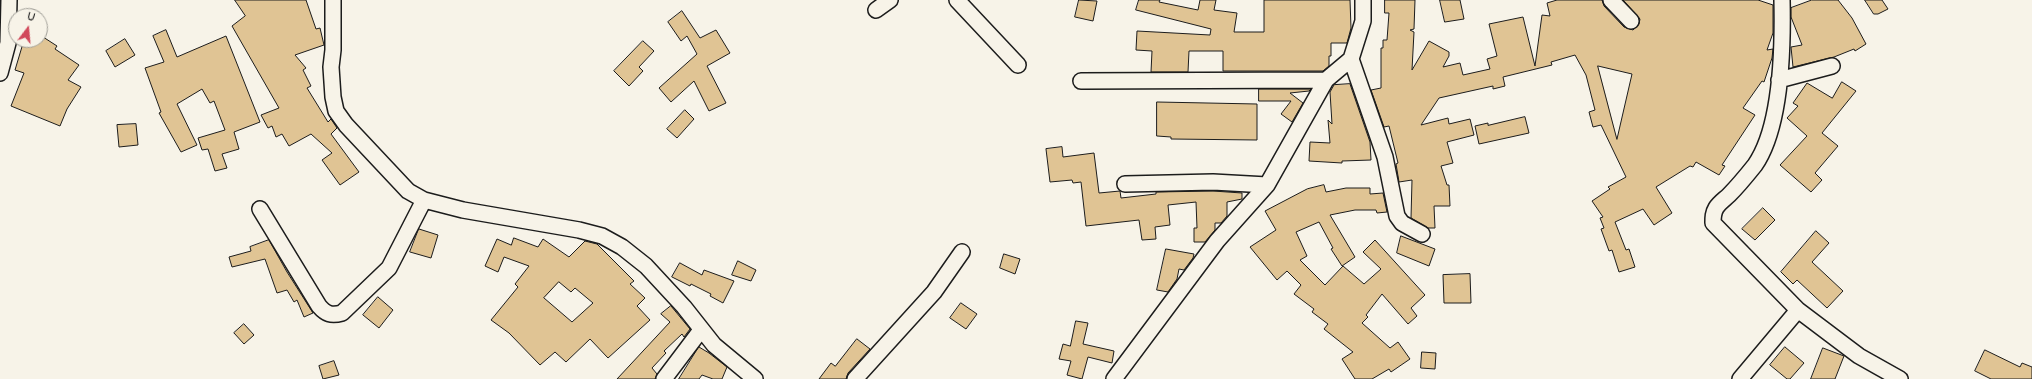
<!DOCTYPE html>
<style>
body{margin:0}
#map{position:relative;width:2032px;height:379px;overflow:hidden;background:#f7f3e8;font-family:"Comic Neue",sans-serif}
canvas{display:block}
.north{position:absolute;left:8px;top:8px;width:40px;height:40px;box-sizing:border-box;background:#f7f3e8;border:1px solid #9f9d96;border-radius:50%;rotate:16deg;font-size:11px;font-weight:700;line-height:16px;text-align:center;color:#1c1c1c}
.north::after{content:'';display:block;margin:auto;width:14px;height:18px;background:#d1495b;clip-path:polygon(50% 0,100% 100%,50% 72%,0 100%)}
</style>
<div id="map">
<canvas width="2032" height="379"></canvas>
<div class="north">U</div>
</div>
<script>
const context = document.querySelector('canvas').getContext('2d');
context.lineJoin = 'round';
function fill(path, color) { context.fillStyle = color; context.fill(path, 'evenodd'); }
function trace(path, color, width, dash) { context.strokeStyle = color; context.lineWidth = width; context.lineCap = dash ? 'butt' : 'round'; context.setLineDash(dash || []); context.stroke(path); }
const building = new Path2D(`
 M 235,0 L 306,0 L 316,29 L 320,28 L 324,45 L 295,55 L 306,68 L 303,70 L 311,86 L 307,88 L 328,122 L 331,119 L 337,128 L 331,134 L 359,172 L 340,185 L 322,160 L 332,153 L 311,134 L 289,146 L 282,134 L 276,137 L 272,126 L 268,128 L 261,115 L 279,108 L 232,26 L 245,16 Z
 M 1079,0 L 1097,1 L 1093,21 L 1075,17 Z
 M 1139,0 L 1160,0 L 1159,2 L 1198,10 L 1200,0 L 1216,0 L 1214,10 L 1237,13 L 1234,32 L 1264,32 L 1264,0 L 1350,0 L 1351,28 L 1347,43 L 1331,43 L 1331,56 L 1329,56 L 1329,66 L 1323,71 L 1223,71 L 1223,51 L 1189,51 L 1188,72 L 1151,72 L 1152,51 L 1136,50 L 1137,31 L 1210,35 L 1211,29 L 1136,10 Z
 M 1385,0 L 1415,0 L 1414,29 L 1410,30 L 1414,32 L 1412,70 L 1429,41 L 1449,52 L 1449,56 L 1443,67 L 1460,63 L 1463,75 L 1490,69 L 1487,59 L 1497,56 L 1489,24 L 1523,17 L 1535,66 L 1542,15 L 1550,16 L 1547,3 L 1557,0 L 1602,0 L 1604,6 L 1624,27 L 1633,30 L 1639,24 L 1640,19 L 1623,0 L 1758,0 L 1773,5 L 1773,33 L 1767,50 L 1773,49 L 1772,58 L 1764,82 L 1762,81 L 1743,108 L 1755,115 L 1722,165 L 1725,166 L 1719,175 L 1696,162 L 1693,167 L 1690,166 L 1656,187 L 1672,213 L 1654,225 L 1643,209 L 1615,222 L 1626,250 L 1629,249 L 1635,267 L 1619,272 L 1612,250 L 1609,251 L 1601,229 L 1604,228 L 1600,218 L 1603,217 L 1592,201 L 1610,189 L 1608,187 L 1626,177 L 1601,125 L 1593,127 L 1589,112 L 1595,110 L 1586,75 L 1575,55 L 1551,62 L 1552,65 L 1503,77 L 1505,86 L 1493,89 L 1493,86 L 1439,98 L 1421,125 L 1448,118 L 1449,124 L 1470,119 L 1474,135 L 1447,142 L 1453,163 L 1441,166 L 1447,185 L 1449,185 L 1450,206 L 1434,206 L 1435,228 L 1428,228 L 1411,218 L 1412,180 L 1399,182 L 1396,164 L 1398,163 L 1389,126 L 1384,127 L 1371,90 L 1381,88 L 1381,48 L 1383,48 L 1383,40 L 1387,40 L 1389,13 L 1385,13 ZM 1598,66 L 1632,74 L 1617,139 Z
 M 1440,0 L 1460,0 L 1464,19 L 1445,22 Z
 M 1812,0 L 1838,0 L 1852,18 L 1866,44 L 1855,51 L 1854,49 L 1834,57 L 1793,67 L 1791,47 L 1802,45 L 1791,17 L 1791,8 Z
 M 1865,0 L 1882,0 L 1888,9 L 1878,14 L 1874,14 Z
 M 682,11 L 700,38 L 716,30 L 730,53 L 707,66 L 726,103 L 709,111 L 694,81 L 671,102 L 659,88 L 697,54 L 687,36 L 681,41 L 668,22 Z
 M 166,30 L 177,57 L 226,36 L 260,122 L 234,132 L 239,149 L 222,154 L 227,168 L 215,171 L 208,149 L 202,150 L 198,138 L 225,130 L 214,101 L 210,103 L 202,89 L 177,104 L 197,145 L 181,152 L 159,113 L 161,112 L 145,68 L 164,62 L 153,36 Z
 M 40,35 L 57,46 L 55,49 L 79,65 L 68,80 L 81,87 L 67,109 L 60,126 L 11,106 L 24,73 L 15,70 L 24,40 L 40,40 Z
 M 125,39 L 135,55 L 115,67 L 106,51 Z
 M 643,41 L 654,51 L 639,67 L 643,71 L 629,86 L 614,71 Z
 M 1842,82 L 1856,91 L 1822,133 L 1838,146 L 1815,173 L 1822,180 L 1811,192 L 1780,165 L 1807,136 L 1787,118 L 1798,106 L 1793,103 L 1807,83 L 1832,98 Z
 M 1350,84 L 1370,142 L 1371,160 L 1342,161 L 1342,163 L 1309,161 L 1310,142 L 1330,143 L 1328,120 L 1332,124 L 1330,92 L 1334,85 Z
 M 1259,89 L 1311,89 L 1309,91 L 1290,93 L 1303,103 L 1292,122 L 1281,114 L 1291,101 L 1259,101 Z
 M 1157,102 L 1257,104 L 1257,140 L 1171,139 L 1171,137 L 1157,136 Z
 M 685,110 L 694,119 L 677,138 L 667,129 Z
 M 1525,117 L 1529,133 L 1479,144 L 1475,126 L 1488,123 L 1488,125 Z
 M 136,124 L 138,145 L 119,147 L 117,125 Z
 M 1062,147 L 1063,157 L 1094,153 L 1099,193 L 1120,191 L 1121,198 L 1156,194 L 1156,192 L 1213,191 L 1242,193 L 1242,199 L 1227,202 L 1227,216 L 1221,223 L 1215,223 L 1215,230 L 1205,242 L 1194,242 L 1194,228 L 1197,228 L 1196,202 L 1168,205 L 1170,225 L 1155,227 L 1156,239 L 1142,240 L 1139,220 L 1086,226 L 1081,182 L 1073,183 L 1072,180 L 1050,182 L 1046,149 Z
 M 1324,185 L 1326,192 L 1346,188 L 1370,188 L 1370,194 L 1383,193 L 1387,212 L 1377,213 L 1376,210 L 1355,210 L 1330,215 L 1355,257 L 1342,266 L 1331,249 L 1333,248 L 1319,222 L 1296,232 L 1307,256 L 1300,260 L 1325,285 L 1343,266 L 1364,284 L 1381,269 L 1363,252 L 1375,240 L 1425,295 L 1411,308 L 1417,316 L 1408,324 L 1382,294 L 1366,315 L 1368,317 L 1362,323 L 1390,348 L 1398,342 L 1410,359 L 1391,372 L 1389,369 L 1372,379 L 1355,379 L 1342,359 L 1353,352 L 1324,329 L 1328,324 L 1312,312 L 1314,309 L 1294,294 L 1301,285 L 1287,271 L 1277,280 L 1250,247 L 1276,230 L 1265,211 L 1307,189 Z
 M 1763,208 L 1775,220 L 1755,240 L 1742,229 Z
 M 419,229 L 438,235 L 431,258 L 410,252 Z
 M 1816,231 L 1829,243 L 1812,262 L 1843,291 L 1827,308 L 1797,280 L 1793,284 L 1781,272 Z
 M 1401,236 L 1435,249 L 1429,266 L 1397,253 Z
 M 514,238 L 538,247 L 543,239 L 569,257 L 585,241 L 597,244 L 634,281 L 630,284 L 645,298 L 637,306 L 650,320 L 608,358 L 590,339 L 566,362 L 555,352 L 540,365 L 509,333 L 491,320 L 518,287 L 515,284 L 529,266 L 504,257 L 498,272 L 485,266 L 497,239 L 511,245 ZM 559,282 L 571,292 L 575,288 L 593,303 L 572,322 L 544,298 Z
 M 269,240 L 287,272 L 313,313 L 304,317 L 297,300 L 294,302 L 287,290 L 277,293 L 265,259 L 232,267 L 229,257 L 251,251 L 250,247 Z
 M 1166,249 L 1194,254 L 1193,258 L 1184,270 L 1179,269 L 1177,279 L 1168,292 L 1157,290 Z
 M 1004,254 L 1020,259 L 1015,274 L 1000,268 Z
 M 738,261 L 756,270 L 751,281 L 732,275 Z
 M 680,263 L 702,275 L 704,270 L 734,281 L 723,303 L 710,296 L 711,294 L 691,284 L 690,286 L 672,277 Z
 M 1470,274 L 1471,303 L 1444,303 L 1443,275 Z
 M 378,297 L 393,310 L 379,328 L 363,315 Z
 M 961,303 L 977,314 L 966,329 L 950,318 Z
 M 671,306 L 690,329 L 684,337 L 682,334 L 664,351 L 666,353 L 652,368 L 657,374 L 655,379 L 617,379 L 670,322 L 661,314 Z
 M 1076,321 L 1088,323 L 1083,344 L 1114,351 L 1112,363 L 1088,357 L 1082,379 L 1067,375 L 1071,361 L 1059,359 L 1063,344 L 1070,346 Z
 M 244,324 L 254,335 L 244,344 L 234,333 Z
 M 857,339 L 870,349 L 848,373 L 846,379 L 819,379 L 831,363 L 835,366 Z
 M 699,347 L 709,353 L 727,367 L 722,379 L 713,379 L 702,375 L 699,379 L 679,379 Z
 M 1785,347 L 1804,363 L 1790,379 L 1787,379 L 1770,365 Z
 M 1823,348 L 1844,356 L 1835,379 L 1811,379 Z
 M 1985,350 L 2020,367 L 2022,363 L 2032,367 L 2032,379 L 1991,379 L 1975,371 Z
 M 1422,352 L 1436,353 L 1435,369 L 1421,368 Z
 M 334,361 L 339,375 L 323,379 L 319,366 Z`);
const minor = new Path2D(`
 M 333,0 L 333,50 L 331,67 L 333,97 L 336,111 L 346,125 L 408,191 L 424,200 L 463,210 L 579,230 L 602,236 L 622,247 L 646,266 L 684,307 L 714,345 L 755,379
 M 957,0 L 1018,65
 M 1611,0 L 1631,21
 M 1782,0 C 1783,46 1782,126 1755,165 C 1747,175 1738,186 1729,195 C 1725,199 1719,203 1716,208 C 1713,213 1713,217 1713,223 L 1798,310 L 1859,356 L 1900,379
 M 876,10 L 890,0
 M 1351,59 L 1385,157 L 1397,216 L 1402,223 L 1422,234
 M 0,73 L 8,43 L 9,0
 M 1779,80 L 1832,66
 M 1081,81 L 1326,80
 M 1125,184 L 1213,182 L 1267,185
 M 260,209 L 319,306 C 326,314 331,316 342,313 L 389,268 L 424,200
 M 664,379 L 701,330
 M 855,379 L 934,292 L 962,252
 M 1114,379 L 1217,241 L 1267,185 L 1326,80 L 1351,59 L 1363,21 L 1363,0
 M 1740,379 L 1798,310`);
fill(building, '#e0c494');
trace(building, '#1c1c1c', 1);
trace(minor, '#1c1c1c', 18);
trace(minor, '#f7f3e8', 15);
</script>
